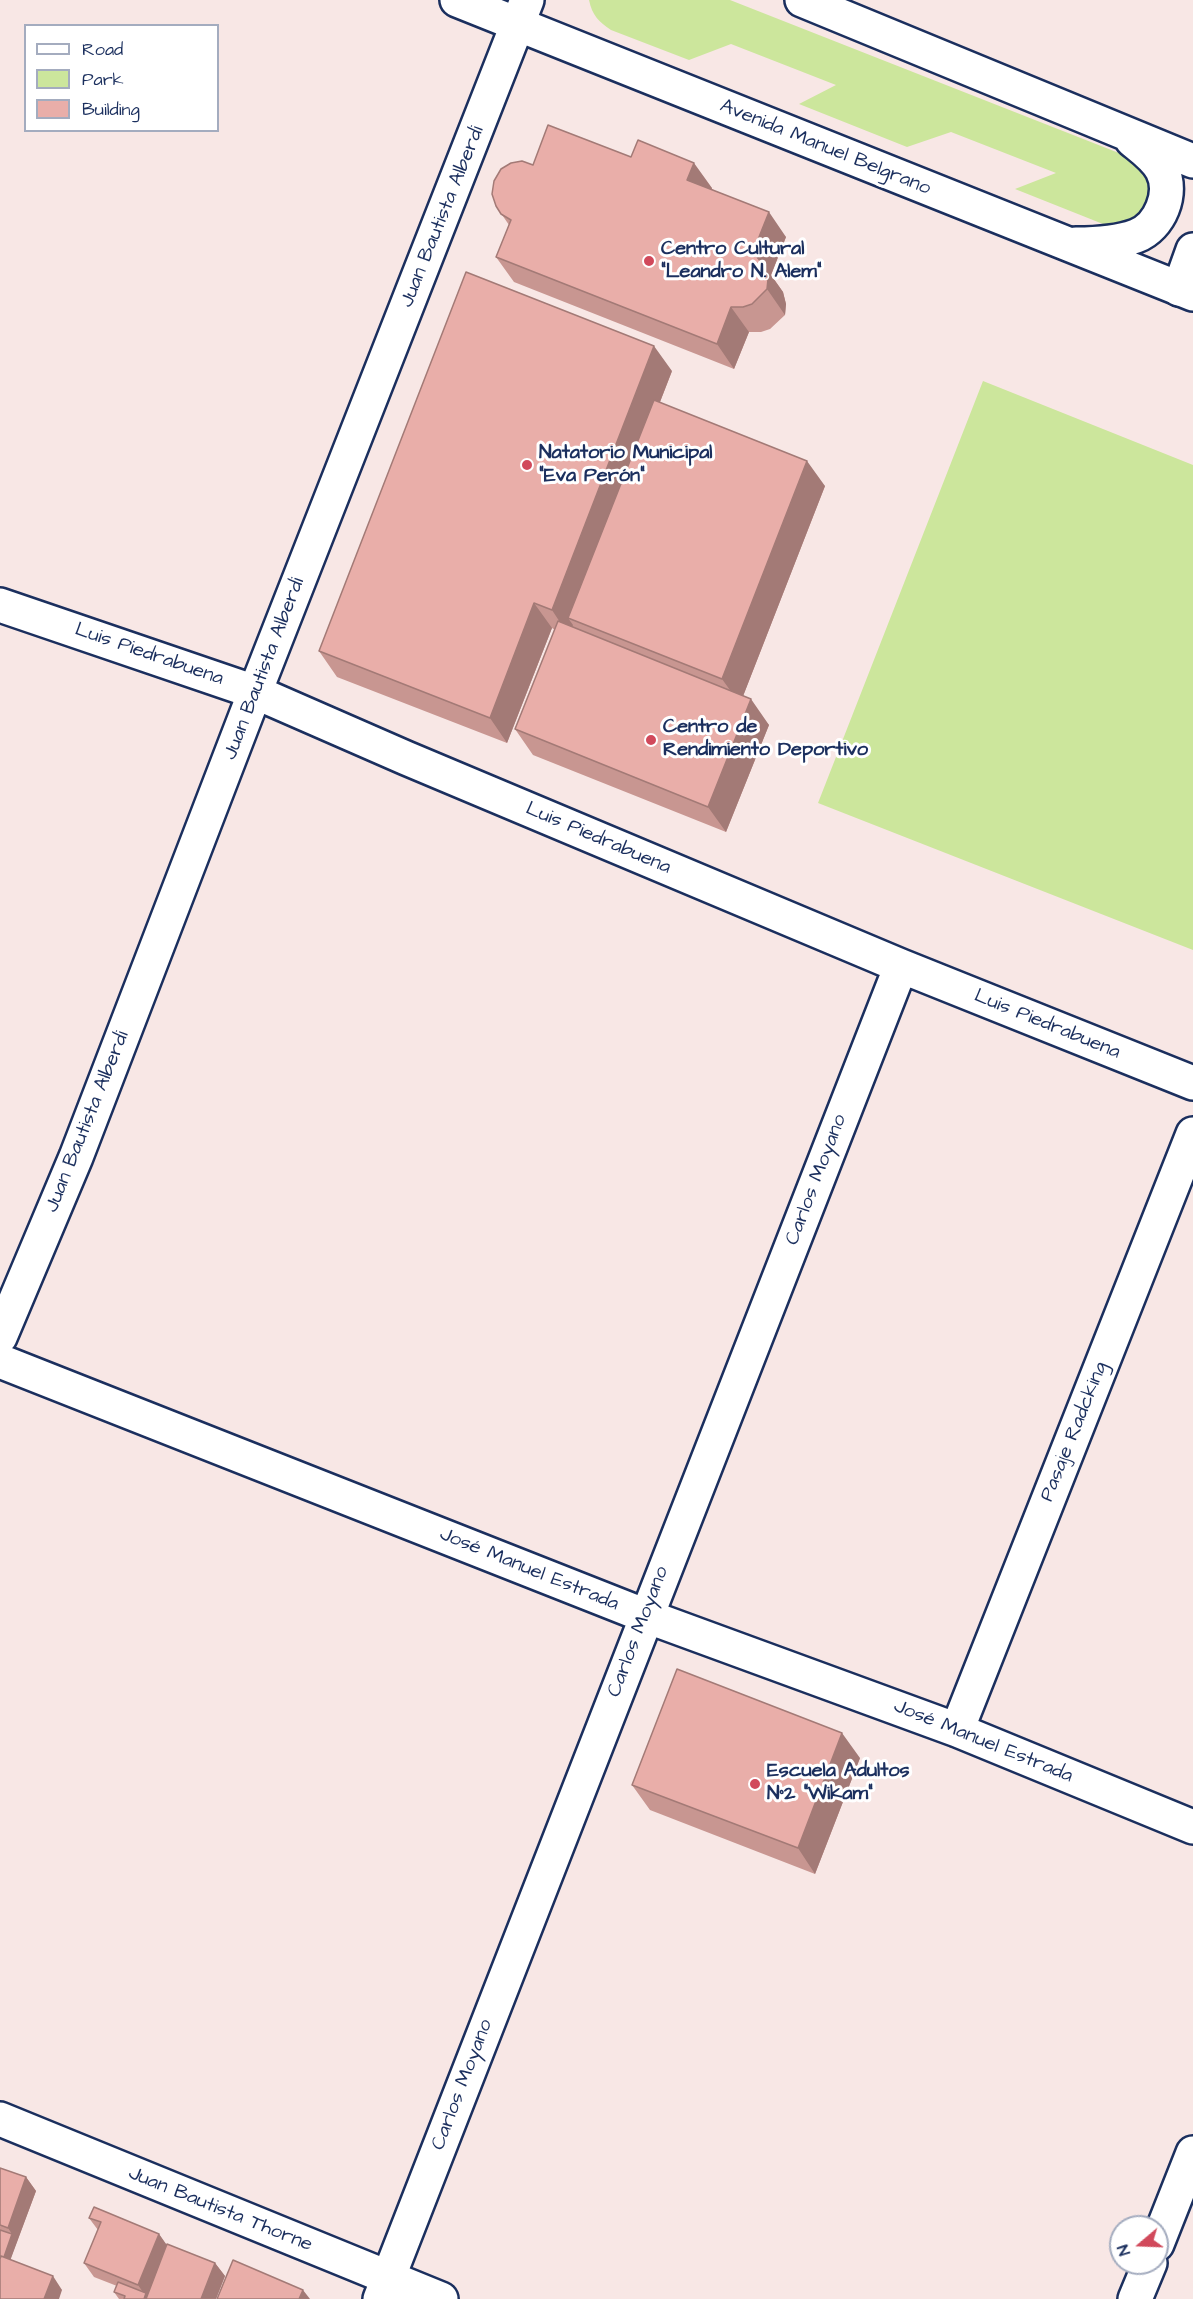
<!DOCTYPE html>
<meta charset="utf-8">
<style>
body{margin:0}
#map{position:relative;width:1193px;height:2299px;overflow:hidden;background:#f8e7e5;font-family:"Architects Daughter",sans-serif}
canvas{display:block}
.legend{position:absolute;left:24px;top:24px;width:195px;height:108px;box-sizing:border-box;background:#fff;border:2px solid #a4acbf;margin:0;padding:8px 10px;list-style:none;font-size:18px;color:#1b2f5e}
.legend li{display:flex;align-items:center;gap:12px;height:30px}
.legend b{width:30px;border:2px solid #a4acbf}
.north{position:absolute;left:1109px;top:2215px;width:60px;height:60px;box-sizing:border-box;background:#fff;border:2px solid #a4acbf;border-radius:50%;rotate:251deg;font-size:16px;font-weight:700;line-height:24px;text-align:center;color:#1b2f5e}
.north::after{content:'';display:block;margin:auto;width:21px;height:27px;background:#d1495b;clip-path:polygon(50% 0,100% 100%,50% 72%,0 100%)}
</style>
<div id="map">
<canvas width="1193" height="2299"></canvas>
<ul class="legend">
<li><b style="height:8px;background:#fff"></b>Road</li>
<li><b style="height:16px;background:#cce69c"></b>Park</li>
<li><b style="height:16px;background:#e9aea9"></b>Building</li>
</ul>
<div class="north">N</div>
</div>
<script>
const context = document.querySelector('canvas').getContext('2d');
context.lineJoin = 'round';
function fill(path, color) { context.fillStyle = color; context.fill(path, 'evenodd'); }
function trace(path, color, width, dash) { context.strokeStyle = color; context.lineWidth = width; context.lineCap = dash ? 'butt' : 'round'; context.setLineDash(dash || []); context.stroke(path); }
function write(font, color, halo, rows, align = 'center') {
  context.font = font + ' "Architects Daughter",sans-serif'; context.lineWidth = 6; context.setLineDash([]); context.textBaseline = 'middle'; context.strokeStyle = halo; context.fillStyle = color; for (const [text, x, y, turn = 0] of rows) {
    context.save(); context.translate(x, y); context.rotate((+turn || 0) * Math.PI / 180); context.textAlign = isNaN(turn) ? turn : align; if (halo) context.strokeText(text, 0, 0); context.fillText(text, 0, 0); context.restore();
  }
}
const green = new Path2D(`
 M 589,0 L 730,0 L 1129,157 C 1135,163 1146,170 1149,177 C 1153,186 1151,193 1148,200 C 1139,224 1127,228 1103,224 L 1015,189 L 1056,173 L 951,132 L 907,147 L 799,104 L 836,85 L 731,44 L 689,60 L 611,30 C 599,22 592,15 589,0 Z
 M 983,381 L 1193,465 L 1193,950 L 818,803 Z`);
const minor = new Path2D(`
 M 1179,289 L 1193,250
 M 0,605 L 255,692 L 406,758 L 901,966 L 1193,1083
 M 0,1337 L 76,1157 L 255,692 L 527,0
 M 0,1361 L 646,1616 L 957,1730 L 1193,1827
 M 957,1730 L 1193,1134
 M 0,2119 L 441,2299
 M 1157,2244 L 1193,2153
 M 380,2299 L 901,966
 M 1135,2299 L 1150,2263`);
const major = new Path2D(`
 M 457,0 L 1193,294
 M 802,0 L 1193,161
 M 1076,244 C 1096,244 1117,243 1136,236 C 1160,227 1174,193 1162,170 C 1155,157 1143,149 1132,140`);
const wall = new Path2D(`
 M 631,157 L 712,188 L 712,189 L 786,237 L 771,275 L 783,292 L 786,304 L 785,315 L 770,329 L 761,332 L 749,332 L 734,369 L 514,282 L 496,257 L 509,225 L 496,206 L 533,165 Z
 M 672,371 L 660,402 L 825,486 L 743,696 L 769,725 L 726,832 L 533,755 L 515,729 L 555,630 L 552,628 L 507,743 L 337,677 L 319,651 Z
 M 860,1758 L 815,1874 L 650,1810 L 632,1785 Z
 M 0,2168 L 26,2177 L 36,2191 L 10,2260 L 62,2290 L 0,2299 Z
 M 89,2218 L 159,2234 L 166,2245 L 215,2263 L 225,2276 L 216,2299 L 119,2299 L 114,2292 L 117,2286 L 94,2277 L 84,2263 L 98,2230 Z`);
const shadedWall = new Path2D(`
 M 694,163 L 712,188 L 705,205 L 687,180 Z
 M 769,212 L 786,237 L 771,275 L 783,292 L 786,304 L 785,315 L 767,289 L 753,252 Z
 M 731,307 L 749,332 L 734,369 L 717,344 Z
 M 654,346 L 672,371 L 575,621 L 568,618 L 573,625 L 569,636 L 552,610 Z
 M 807,461 L 825,486 L 740,704 L 722,679 Z
 M 534,603 L 552,628 L 507,743 L 490,718 Z
 M 751,699 L 769,725 L 726,832 L 708,807 Z
 M 842,1733 L 860,1758 L 815,1874 L 798,1848 Z
 M 26,2177 L 36,2191 L 0,2288 L 0,2267 L 12,2234 L 8,2228 Z
 M 159,2234 L 169,2248 L 150,2299 L 144,2299 L 145,2295 L 138,2285 Z
 M 215,2263 L 225,2276 L 216,2299 L 201,2299 Z
 M 53,2276 L 62,2290 L 59,2299 L 44,2299 Z
 M 303,2290 L 310,2299 L 299,2299 Z`);
const building = new Path2D(`
 M 548,125 L 631,157 L 638,140 L 694,163 L 687,180 L 769,212 L 753,252 L 765,267 L 768,279 L 767,289 L 752,304 L 743,307 L 731,307 L 717,344 L 496,257 L 511,220 L 501,214 L 496,206 L 492,194 L 494,181 L 501,169 L 511,163 L 522,161 L 533,165 Z
 M 466,272 L 654,346 L 552,610 L 534,603 L 490,718 L 319,651 Z
 M 654,400 L 807,461 L 722,679 L 568,618 Z
 M 558,621 L 751,699 L 708,807 L 515,729 Z
 M 677,1669 L 842,1733 L 798,1848 L 632,1785 Z
 M 0,2168 L 26,2177 L 8,2228 L 0,2225 Z
 M 94,2207 L 159,2234 L 138,2285 L 84,2263 L 101,2222 L 89,2218 Z
 M 0,2230 L 12,2234 L 4,2257 L 1,2256 L 0,2259 Z
 M 167,2244 L 215,2263 L 201,2299 L 146,2299 Z
 M 1,2256 L 53,2276 L 44,2299 L 0,2299 L 0,2259 Z
 M 233,2260 L 303,2290 L 299,2299 L 217,2299 Z
 M 118,2282 L 146,2293 L 144,2299 L 124,2299 L 125,2296 L 114,2292 Z`);
const markers = [
 [649,261,6,"#d1495b"],
 [527,465,6,"#d1495b"],
 [651,740,6,"#d1495b"],
 [755,1784,6,"#d1495b"]
];
const streetNames = [
 ["Avenida Manuel Belgrano",825,148,22],
 ["Juan Bautista Alberdi",443,217,-68],
 ["Luis Piedrabuena",149,655,19],
 ["Juan Bautista Alberdi",265,669,-69],
 ["Luis Piedrabuena",598,839,23],
 ["Luis Piedrabuena",1047,1025,22],
 ["Juan Bautista Alberdi",88,1122,-68],
 ["Carlos Moyano",817,1180,-69],
 ["Pasaje Radcking",1075,1432,-68],
 ["José Manuel Estrada",529,1570,22],
 ["Carlos Moyano",639,1632,-69],
 ["José Manuel Estrada",983,1742,22],
 ["Carlos Moyano",463,2085,-69],
 ["Juan Bautista Thorne",220,2210,22]
];
const poiNames = [
 ["Centro Cultural",661,250],
 ["\"Leandro N. Alem\"",661,273],
 ["Natatorio Municipal",539,454],
 ["\"Eva Perón\"",539,477],
 ["Centro de",663,728],
 ["Rendimiento Deportivo",663,751],
 ["Escuela Adultos",767,1772],
 ["N°2 \"Wikam\"",767,1795]
];
fill(green, '#cce69c');
trace(minor, '#1b2f5e', 38);
trace(major, '#1b2f5e', 38);
trace(minor, '#fff', 33);
trace(major, '#fff', 33);
fill(wall, '#c89691');
fill(shadedWall, '#a37a76');
fill(building, '#e9aea9');
trace(building, '#a37a76', 1.5);
for (const [x, y, r, color] of markers) { const dot = new Path2D(); dot.arc(x, y, r, 0, 2 * Math.PI); context.fillStyle = color; context.fill(dot); trace(dot, '#fff', 2); }
write('20px', '#1b2f5e', '#fff', streetNames);
write('bold 20px', '#1b2f5e', '#fff', poiNames, 'left');
</script>
